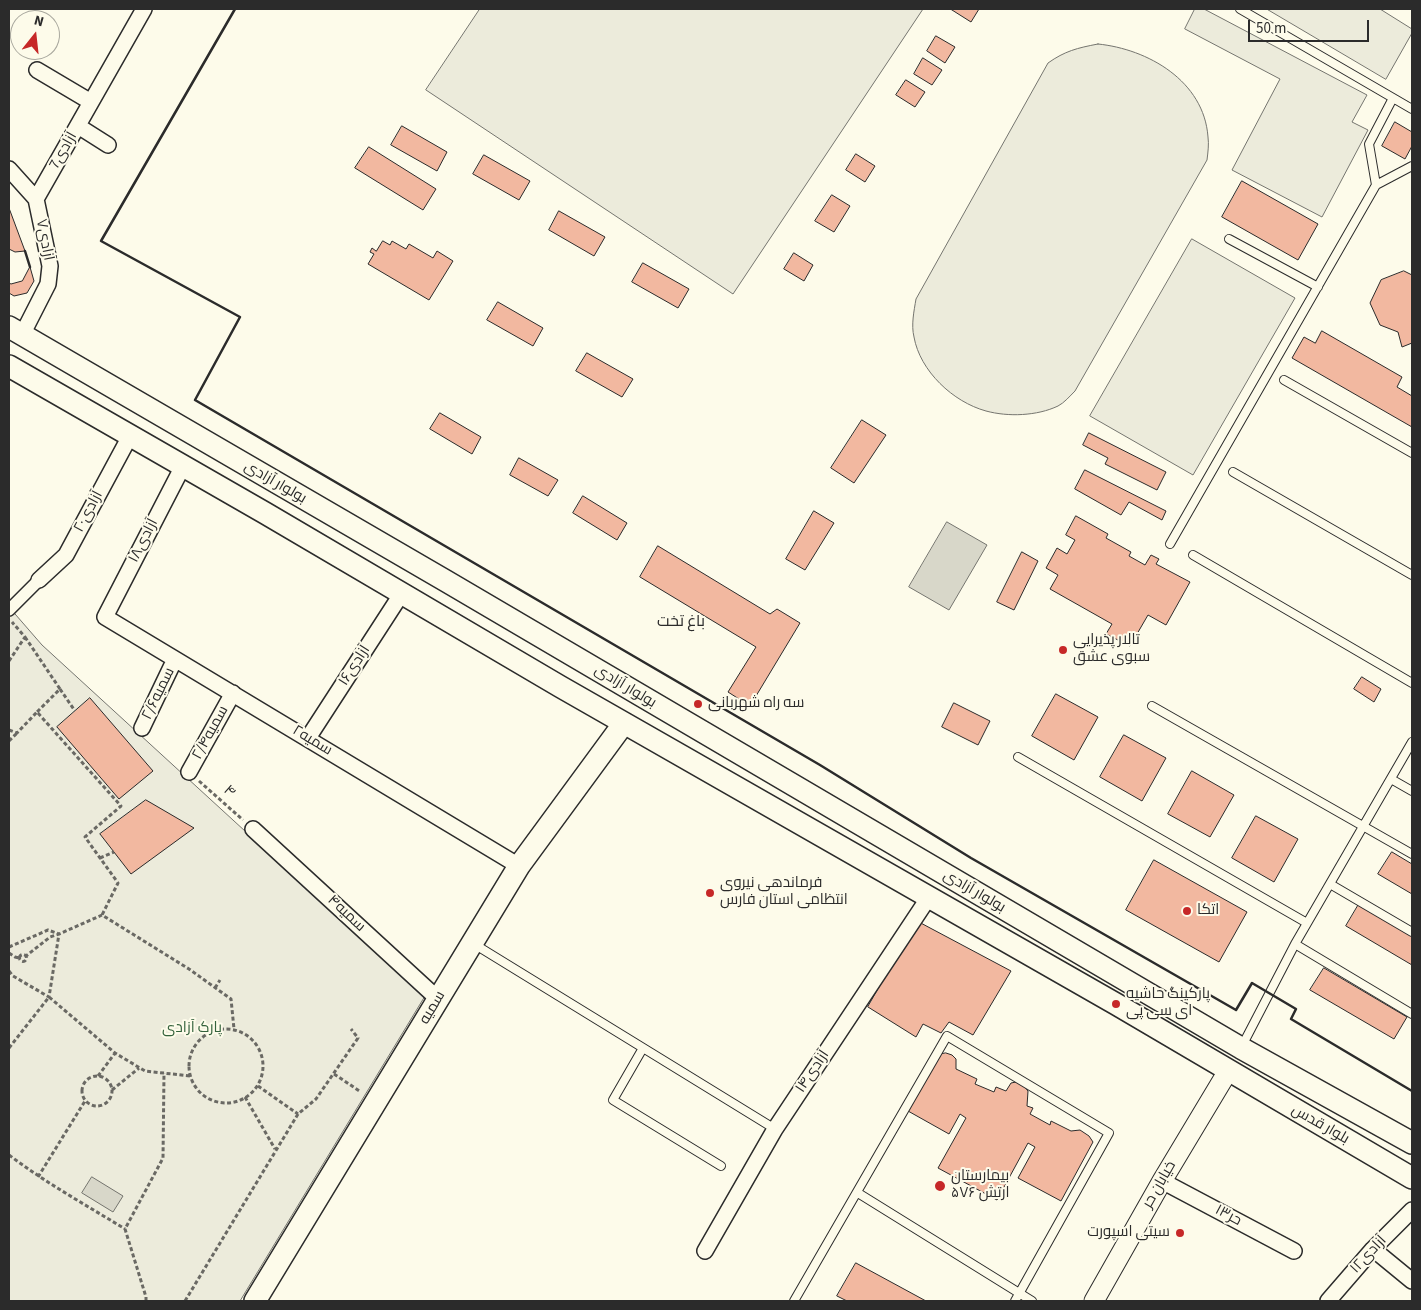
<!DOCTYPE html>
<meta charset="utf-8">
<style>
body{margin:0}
#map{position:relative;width:1421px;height:1310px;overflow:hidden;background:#fdfbea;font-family:"Source Sans 3",sans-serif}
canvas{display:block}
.frame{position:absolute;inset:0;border:10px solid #2b2b2b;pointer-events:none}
.north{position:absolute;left:10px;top:10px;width:50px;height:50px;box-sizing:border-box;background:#fdfbea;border:1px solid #a9a89e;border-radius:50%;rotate:16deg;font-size:14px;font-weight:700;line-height:20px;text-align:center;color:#2b2b2b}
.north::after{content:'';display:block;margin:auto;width:18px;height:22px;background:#c62828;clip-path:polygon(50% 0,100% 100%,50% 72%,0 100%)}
.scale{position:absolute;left:1248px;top:20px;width:121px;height:22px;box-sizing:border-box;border:2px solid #2b2b2b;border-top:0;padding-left:6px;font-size:15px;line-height:18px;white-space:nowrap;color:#2b2b2b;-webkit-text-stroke:4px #fdfbea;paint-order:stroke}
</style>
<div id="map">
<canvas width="1421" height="1310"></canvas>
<div class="frame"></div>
<div class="north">N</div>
<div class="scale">50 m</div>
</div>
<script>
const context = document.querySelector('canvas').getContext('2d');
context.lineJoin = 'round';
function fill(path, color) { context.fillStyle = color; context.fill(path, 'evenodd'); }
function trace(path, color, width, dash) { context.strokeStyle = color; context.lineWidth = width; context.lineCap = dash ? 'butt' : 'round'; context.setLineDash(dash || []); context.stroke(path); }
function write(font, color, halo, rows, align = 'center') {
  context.font = font + ' "Source Sans 3",Cairo,sans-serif'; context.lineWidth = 4; context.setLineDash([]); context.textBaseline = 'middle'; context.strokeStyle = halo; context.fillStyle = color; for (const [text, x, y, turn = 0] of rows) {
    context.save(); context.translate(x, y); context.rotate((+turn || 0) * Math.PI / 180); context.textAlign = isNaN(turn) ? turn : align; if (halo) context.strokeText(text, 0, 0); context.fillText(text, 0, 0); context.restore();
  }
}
const green = new Path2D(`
 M 480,9 L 923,9 L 733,294 L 426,90 Z
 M 1195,9 L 1204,9 L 1367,95 L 1352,122 L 1368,130 L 1322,217 L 1232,170 L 1280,79 L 1185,29 Z
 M 1267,9 L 1380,9 L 1412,29 L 1412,33 L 1386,79 Z
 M 1098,44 C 1148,49 1204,81 1208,137 C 1209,144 1208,152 1207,160 L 1075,391 C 1070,396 1064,403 1058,406 C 1037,416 1008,417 986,411 C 953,402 920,371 914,337 C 911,325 914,311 916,299 L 1048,63 C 1065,51 1077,48 1098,44 Z
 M 1192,239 L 1295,298 L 1193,475 L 1090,416 Z
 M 9,607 L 42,645 L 425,996 L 240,1301 L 9,1301 Z`);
const water = new Path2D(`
 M 947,522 L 987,545 L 949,610 L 909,587 Z
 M 92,1177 L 123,1196 L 113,1212 L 82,1193 Z`);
const building = new Path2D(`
 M 953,9 L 979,9 L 971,22 L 952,10 Z
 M 936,36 L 955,47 L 945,63 L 927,51 Z
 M 923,58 L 942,70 L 932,85 L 914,74 Z
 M 906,80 L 925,92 L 915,107 L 896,95 Z
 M 1395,122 L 1412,132 L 1412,146 L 1405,159 L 1382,146 Z
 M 402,126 L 447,152 L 437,171 L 391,145 Z
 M 369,147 L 436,189 L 423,210 L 355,168 Z
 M 856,154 L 875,166 L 865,182 L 846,170 Z
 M 484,155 L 530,181 L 519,200 L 473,174 Z
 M 1242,181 L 1318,224 L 1298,260 L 1222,217 Z
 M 832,195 L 850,206 L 834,232 L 815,221 Z
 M 9,208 L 25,251 L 15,252 L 9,249 Z
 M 559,211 L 605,237 L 594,256 L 549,230 Z
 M 383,241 L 390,245 L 392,241 L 406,249 L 409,244 L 433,258 L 437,251 L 453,261 L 429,300 L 368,264 L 374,254 L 370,252 L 372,248 L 376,251 Z
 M 794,253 L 813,265 L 804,281 L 784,269 Z
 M 643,263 L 689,289 L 678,308 L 632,282 Z
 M 30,267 L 34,281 L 27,293 L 14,296 L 9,293 L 9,283 L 11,284 L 22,281 Z
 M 1404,271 L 1412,275 L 1412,343 L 1402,347 L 1398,332 L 1380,325 L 1370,303 L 1381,280 Z
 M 498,302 L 543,328 L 533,346 L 487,320 Z
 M 1322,331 L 1402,377 L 1397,387 L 1412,396 L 1412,427 L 1292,358 L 1304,337 L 1315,343 Z
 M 587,353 L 633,379 L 622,397 L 576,371 Z
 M 440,413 L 481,437 L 472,454 L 430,429 Z
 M 862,420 L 886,435 L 854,483 L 831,468 Z
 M 1089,433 L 1166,472 L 1157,490 L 1105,464 L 1108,458 L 1083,445 Z
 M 519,458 L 558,480 L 548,496 L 510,475 Z
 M 1085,470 L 1166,511 L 1162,520 L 1129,502 L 1121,515 L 1075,489 Z
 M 583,496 L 627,523 L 617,540 L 573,513 Z
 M 814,511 L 834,523 L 805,570 L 786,559 Z
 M 1076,516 L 1108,534 L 1106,538 L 1131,552 L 1129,556 L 1145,565 L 1151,555 L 1159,559 L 1156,564 L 1190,582 L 1166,625 L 1148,615 L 1130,646 L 1106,634 L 1112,624 L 1050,589 L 1058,575 L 1046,568 L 1057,548 L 1067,554 L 1075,540 L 1066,535 Z
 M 658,546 L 770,614 L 777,609 L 800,623 L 750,706 L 728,692 L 756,647 L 640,577 Z
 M 1022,552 L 1038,561 L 1014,610 L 997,602 Z
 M 1362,677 L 1381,689 L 1374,702 L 1354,689 Z
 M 1056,694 L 1098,717 L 1074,760 L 1032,736 Z
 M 90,698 L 153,771 L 119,799 L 57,727 Z
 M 954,703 L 990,721 L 978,745 L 942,727 Z
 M 1124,735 L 1166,758 L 1142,801 L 1100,777 Z
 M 1192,771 L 1234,795 L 1210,837 L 1168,814 Z
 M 146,800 L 194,828 L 131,874 L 100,834 Z
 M 1256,816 L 1298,839 L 1274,882 L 1232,858 Z
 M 1392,852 L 1412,864 L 1412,894 L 1378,874 Z
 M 1154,860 L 1247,912 L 1219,962 L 1126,910 Z
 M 1359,904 L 1412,935 L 1412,965 L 1346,926 Z
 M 917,921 L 1011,971 L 973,1035 L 949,1022 L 941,1033 L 923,1024 L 916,1037 L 868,1007 Z
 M 1324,968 L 1407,1017 L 1394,1039 L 1310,990 Z
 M 946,1053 L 952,1055 L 956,1059 L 956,1069 L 977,1079 L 975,1084 L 994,1092 L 996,1087 L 1006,1091 L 1011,1083 L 1016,1082 L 1023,1085 L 1028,1091 L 1027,1106 L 1033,1108 L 1030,1114 L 1050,1125 L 1051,1121 L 1071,1131 L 1080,1130 L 1089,1136 L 1093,1142 L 1061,1201 L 1018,1178 L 1035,1147 L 1028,1143 L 997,1200 L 938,1168 L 966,1118 L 960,1114 L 949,1134 L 908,1111 L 937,1058 L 941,1054 Z
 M 856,1263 L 926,1301 L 847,1301 L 837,1296 Z`);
const path = new Path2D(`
 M 25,637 L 60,689 L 37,712
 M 9,661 L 25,637 L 12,622
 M 60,689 L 75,711
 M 9,730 L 17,733 L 37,712 L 121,806 L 85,837 L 118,883 L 102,915
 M 9,741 L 17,733
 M 199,781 L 243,820
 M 100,858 L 114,852
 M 9,947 L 48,930 L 59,934 L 102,915 L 189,969 L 231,999 L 234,1029
 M 9,953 L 15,957 L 19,958
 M19.5 958a3.5 3.5 0 1 1 7 0a3.5 3.5 0 1 1-7 0Z
 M 9,971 L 13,976 L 49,997 L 59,934 L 50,937 L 26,956
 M 215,988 L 220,980
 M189 1066a37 37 0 1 1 74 0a37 37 0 1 1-74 0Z
 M 9,1048 L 49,997 L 115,1053 L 145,1071 L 190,1076
 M 334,1074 L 361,1092
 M82 1091a15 15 0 1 1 30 0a15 15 0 1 1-30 0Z
 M 98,1076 L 115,1053
 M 258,1086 L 298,1114
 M 112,1090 L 139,1068
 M 245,1097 L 275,1149
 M 9,1155 C 46,1183 86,1205 125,1229
 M 38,1177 L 85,1101
 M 146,1301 L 146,1297 L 125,1229 L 163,1158 L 164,1073
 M 185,1301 L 298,1114 L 316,1099 L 358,1038 L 351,1029`);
const service = new Path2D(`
 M 1240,9 L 1412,109
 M 1376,185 L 1369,144 L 1393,98
 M 1229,239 L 1318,287
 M 1284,380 L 1412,453
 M 1233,472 L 1412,575
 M 1170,544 L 1376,185 L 1412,166
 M 1193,555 L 1412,683
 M 1152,706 L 1412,854
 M 1018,757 L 1307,923
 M 1391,779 L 1412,791
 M 1330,884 L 1412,932
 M 474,944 L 775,1129
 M 1295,944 L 1412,1014
 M 1242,1046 L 1295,944 L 1412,742
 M 643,1048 L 613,1100 L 721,1166
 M 858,1193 L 1032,1301
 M 794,1301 L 947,1036 L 1109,1133 L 1015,1301`);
const pedestrian = new Path2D(`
 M 9,610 L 39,580`);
const minor = new Path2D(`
 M 37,70 L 91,102
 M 78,126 L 108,145
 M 9,169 L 36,199
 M 36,199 L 144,9
 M 22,335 L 48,284 L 50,266 L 36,199
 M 183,466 L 105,617 L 519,866
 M 39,580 L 66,555 L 130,436
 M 142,728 L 175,659
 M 308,738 L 402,593
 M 189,772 L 233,693
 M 253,829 L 438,999
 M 1162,1181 L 1294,1251
 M 1373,1249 L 1412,1281
 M 705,1251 L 775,1129 L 929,897
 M 1328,1301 L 1373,1249 L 1412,1210`);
const tertiary = new Path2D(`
 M 1094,1301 L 1162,1181 L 1228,1071`);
const secondary = new Path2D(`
 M 9,327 L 446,581 L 1241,1048 L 1412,1143
 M 9,366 L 265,513 L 561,687 L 1116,1004 L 1412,1178
 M 255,1301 L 519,866 L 624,723`);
const wall = new Path2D(`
 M 235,9 L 101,241 L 240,317 L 195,400 L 820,765 L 971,858 L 1236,1010 L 1252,983 L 1296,1009 L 1291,1019 L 1412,1091
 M 25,251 L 30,267`);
const markers = [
 [1063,650,5,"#c62828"],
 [698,704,5,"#c62828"],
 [710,893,5,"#c62828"],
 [1187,911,5,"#c62828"],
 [1116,1004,5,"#c62828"],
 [940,1186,6,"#c62828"],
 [1180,1233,5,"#c62828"]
];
const streetNames = [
 ["7آزادی",64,151,-60],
 ["آزادی۷",44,240,79],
 ["بولوار آزادی",275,483,30],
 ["آزادی۲۰",89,512,-62],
 ["آزادی۱۸",144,541,-63],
 ["آزادی۱۶",355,666,-57],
 ["بولوار آزادی",625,687,31],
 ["سمیه۲/۶",159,694,-64],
 ["سمیه۲/۴",211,733,-61],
 ["۲سمیه",312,741,31],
 ["۴",229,792,42],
 ["بولوار آزادی",974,892,30],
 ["سمیه۴",346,914,43],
 ["سمیه",433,1008,-59],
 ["آزادی۱۴",813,1072,-56],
 ["بلوار قدس",1320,1125,30],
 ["خیابان حر",1160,1185,-60],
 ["حر۱۳",1228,1216,28],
 ["آزادی۱۲",1369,1255,-47]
];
const poiNames = [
 ["تالار پذیرایی",1073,641],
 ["سبوی عشق",1073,658],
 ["سه راه شهربانی",708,704],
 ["فرماندهی نیروی",720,884],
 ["انتظامی استان فارس",720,901],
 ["اتکا",1197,911],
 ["پارکینگ حاشیه",1126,995],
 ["ای سی پی",1126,1012],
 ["بیمارستان",951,1177],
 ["۵۷۶ ارتش",951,1194],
 ["سیتی اسپورت",1170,1233,"right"]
];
const parkNames = [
 ["پارک آزادی",192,1029]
];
const neighbourhoodNames = [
 ["باغ تخت",681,622]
];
fill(green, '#ecebdb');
trace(green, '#74746e', 1);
fill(water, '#d8d7c9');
trace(water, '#74746e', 1);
fill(building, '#f2b8a0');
trace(building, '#2b2b2b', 1);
trace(service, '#2b2b2b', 10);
trace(pedestrian, '#2b2b2b', 14);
trace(minor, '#2b2b2b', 18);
trace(tertiary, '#2b2b2b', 21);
trace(secondary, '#2b2b2b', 24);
trace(path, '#6a6964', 3, [4, 2.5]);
trace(service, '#fdfbea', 8);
trace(pedestrian, '#fdfbea', 11);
trace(minor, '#fdfbea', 15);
trace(tertiary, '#fdfbea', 19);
trace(secondary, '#fdfbea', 21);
trace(wall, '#2b2b2b', 2.5);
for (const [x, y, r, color] of markers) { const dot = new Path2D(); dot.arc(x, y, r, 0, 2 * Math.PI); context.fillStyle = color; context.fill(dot); trace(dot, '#fdfbea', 2); }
write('15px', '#2b2b2b', '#fdfbea', streetNames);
write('15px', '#2b2b2b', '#fdfbea', poiNames, 'left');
write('15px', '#34623c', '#fdfbea', parkNames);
write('16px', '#2b2b2b', '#fdfbea', neighbourhoodNames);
</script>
